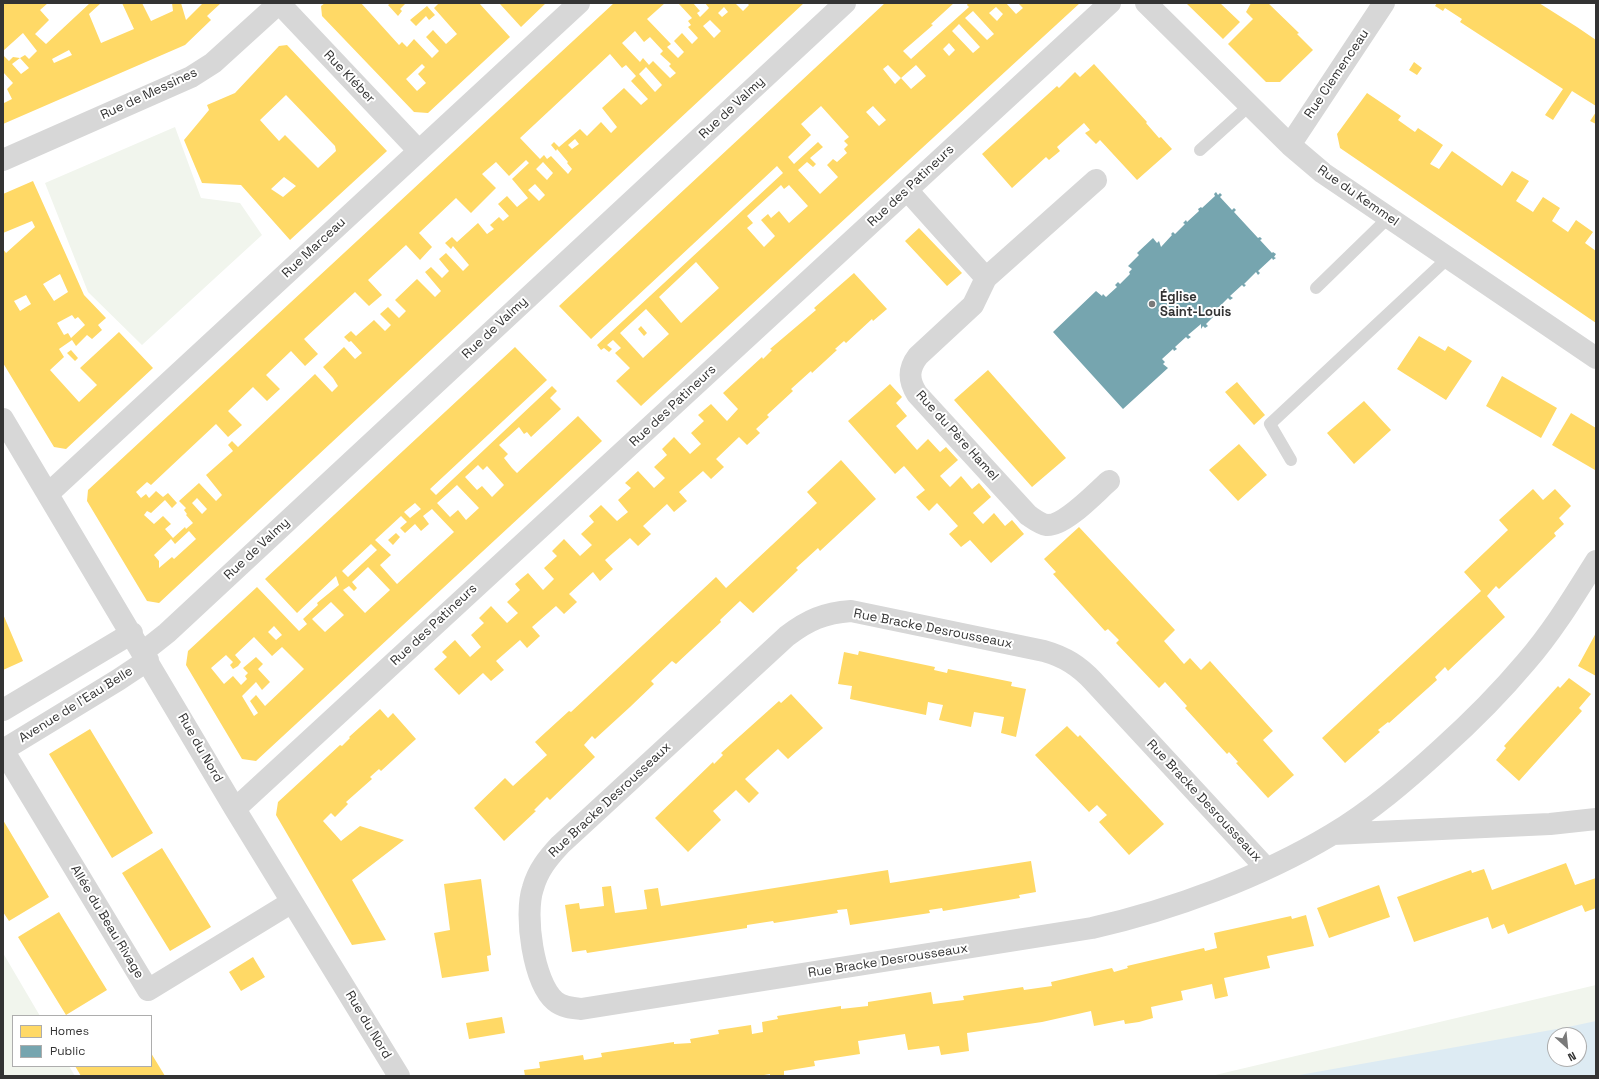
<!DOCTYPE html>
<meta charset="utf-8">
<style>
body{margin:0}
#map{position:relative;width:1599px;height:1079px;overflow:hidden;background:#fff;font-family:"Space Grotesk",sans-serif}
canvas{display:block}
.frame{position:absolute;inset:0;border:4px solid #333;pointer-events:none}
.legend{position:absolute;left:12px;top:1015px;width:140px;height:52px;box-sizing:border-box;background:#fff;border:1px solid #adadad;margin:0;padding:5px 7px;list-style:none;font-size:12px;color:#333}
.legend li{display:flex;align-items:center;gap:8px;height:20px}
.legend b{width:20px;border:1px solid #adadad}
.north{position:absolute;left:1547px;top:1027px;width:40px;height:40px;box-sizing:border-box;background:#fff;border:1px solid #adadad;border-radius:50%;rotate:153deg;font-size:11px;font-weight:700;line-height:16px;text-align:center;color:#333}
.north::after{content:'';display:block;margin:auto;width:14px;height:18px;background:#7a7a7a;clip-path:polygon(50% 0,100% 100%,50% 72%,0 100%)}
</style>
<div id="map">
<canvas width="1599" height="1079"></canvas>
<div class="frame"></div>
<ul class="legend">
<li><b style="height:11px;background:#ffd966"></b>Homes</li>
<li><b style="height:11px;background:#76a5af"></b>Public</li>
</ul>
<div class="north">N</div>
</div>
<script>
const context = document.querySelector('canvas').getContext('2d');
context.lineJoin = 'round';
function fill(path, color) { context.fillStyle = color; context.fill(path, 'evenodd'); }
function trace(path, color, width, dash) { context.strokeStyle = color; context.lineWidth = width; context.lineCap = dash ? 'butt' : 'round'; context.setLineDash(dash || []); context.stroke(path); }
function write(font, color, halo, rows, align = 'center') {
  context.font = font + ' "Space Grotesk",sans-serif'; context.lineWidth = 4; context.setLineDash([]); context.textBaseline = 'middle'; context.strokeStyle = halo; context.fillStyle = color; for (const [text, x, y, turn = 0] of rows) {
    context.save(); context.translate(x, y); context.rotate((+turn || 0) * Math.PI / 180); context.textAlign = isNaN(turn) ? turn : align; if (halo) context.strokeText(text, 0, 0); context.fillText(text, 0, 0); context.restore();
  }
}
const green = new Path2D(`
 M 175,127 L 201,198 L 240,203 L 262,235 L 142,345 L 88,292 L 45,183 Z
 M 3,953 L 40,1016 L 13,1016 L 13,1066 L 69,1066 L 75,1076 L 3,1076 Z
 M 1596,985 L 1596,1076 L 1211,1076 ZM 1555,1035 L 1579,1035 L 1579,1059 L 1555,1059 Z`);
const water = new Path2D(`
 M 1596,1021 L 1596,1076 L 1294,1076 L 1568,1027 ZM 1555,1035 L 1579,1035 L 1579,1059 L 1555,1059 Z`);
const homes = new Path2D(`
 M 3,3 L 48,3 L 40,10 L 49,20 L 35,34 L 46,44 L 90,3 L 101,3 L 89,14 L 101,43 L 134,29 L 122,3 L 142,3 L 151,21 L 173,11 L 172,3 L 181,3 L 186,20 L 203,3 L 221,3 L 207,16 L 211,20 L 185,45 L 3,124 L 3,100 L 4,103 L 12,99 L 7,89 L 13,83 L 3,72 L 3,55 L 9,61 L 13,57 L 20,58 L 12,64 L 21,74 L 29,68 L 20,58 L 25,55 L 29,59 L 37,51 L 23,33 L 3,51 ZM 69,50 L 72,55 L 54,63 L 52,59 Z
 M 325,3 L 361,3 L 399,45 L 402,42 L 407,47 L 414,39 L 432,58 L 439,51 L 426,37 L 433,30 L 446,44 L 457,34 L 434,8 L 439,3 L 479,3 L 510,37 L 428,113 L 414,112 L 322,16 L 321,6 ZM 422,64 L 425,67 L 418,74 L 426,83 L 417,91 L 406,79 Z
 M 391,3 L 404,3 L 405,4 L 400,9 L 402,11 L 398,16 L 388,5 Z
 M 501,3 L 546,3 L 521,27 L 500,4 Z
 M 614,3 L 665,3 L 647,19 L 671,44 L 667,47 L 678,58 L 684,52 L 674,41 L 682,33 L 692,44 L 698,38 L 688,27 L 691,25 L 688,21 L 692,18 L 678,3 L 693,3 L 700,11 L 697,13 L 700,17 L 709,8 L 705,3 L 735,3 L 743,11 L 749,5 L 747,3 L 804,3 L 159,603 L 147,601 L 87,501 L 88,490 ZM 724,7 L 728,12 L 722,17 L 718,13 ZM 710,20 L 721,31 L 714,38 L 703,26 ZM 635,31 L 644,42 L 650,37 L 663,51 L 660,54 L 671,64 L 669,66 L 676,73 L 670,78 L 653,61 L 649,65 L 643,58 L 640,62 L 622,43 ZM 610,54 L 622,68 L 626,65 L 636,76 L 631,81 L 648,99 L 641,105 L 624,88 L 602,108 L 617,127 L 611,133 L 601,122 L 587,136 L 580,129 L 559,147 L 554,142 L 551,145 L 556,151 L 557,149 L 568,162 L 567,163 L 572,169 L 568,174 L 551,156 L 547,159 L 544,155 L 540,159 L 520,138 ZM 646,67 L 662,85 L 655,92 L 639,74 ZM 575,139 L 579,144 L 572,149 L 568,145 ZM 526,160 L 529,163 L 512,179 L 528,198 L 517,207 L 507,196 L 498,204 L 509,216 L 503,221 L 499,217 L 490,225 L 494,229 L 487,234 L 478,223 L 457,242 L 452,237 L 445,243 L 451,249 L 453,246 L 469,265 L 463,271 L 446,253 L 439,259 L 449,271 L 442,278 L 431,267 L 425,272 L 441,291 L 435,297 L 417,279 L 395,300 L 406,311 L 399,318 L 388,307 L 380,314 L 391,325 L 385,331 L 374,320 L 356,336 L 351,331 L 344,337 L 349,342 L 351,341 L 362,353 L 355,359 L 344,347 L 323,367 L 333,378 L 338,386 L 332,392 L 315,374 L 238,447 L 232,441 L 228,445 L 233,451 L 206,475 L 222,495 L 216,501 L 199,483 L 179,501 L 186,508 L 184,510 L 187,514 L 186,515 L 193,523 L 186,529 L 185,527 L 173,538 L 165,529 L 171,524 L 163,516 L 154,524 L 144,515 L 147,511 L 151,513 L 165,500 L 172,508 L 177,503 L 168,493 L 163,497 L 156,491 L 149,498 L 146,494 L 141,498 L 136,492 L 147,482 L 151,485 L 216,424 L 228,437 L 242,425 L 228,411 L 253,387 L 267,401 L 280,389 L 266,375 L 291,351 L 305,366 L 318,354 L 304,339 L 355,292 L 369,306 L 382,295 L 368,280 L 381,268 L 406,245 L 420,260 L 432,247 L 419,233 L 456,198 L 471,213 L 496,188 L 482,174 L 496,162 L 509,176 ZM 543,162 L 553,173 L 547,180 L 536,169 ZM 535,184 L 545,195 L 539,201 L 528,190 ZM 197,498 L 207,509 L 202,514 L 192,503 ZM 189,531 L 196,539 L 174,559 L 172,557 L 159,568 L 159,561 L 154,555 L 171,539 L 175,544 Z
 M 885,3 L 954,3 L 931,24 L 933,25 L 903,51 L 911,59 L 969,7 L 967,5 L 968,3 L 1006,3 L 1016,14 L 1023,8 L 1018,3 L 1080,3 L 641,406 L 616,381 L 630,368 L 615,353 L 621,348 L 613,340 L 607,345 L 612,349 L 609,352 L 604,348 L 601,350 L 597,345 L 783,173 L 777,166 L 591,339 L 559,306 ZM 996,7 L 1003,14 L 997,21 L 989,13 ZM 973,11 L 994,34 L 987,40 L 965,18 ZM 959,24 L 980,47 L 973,53 L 952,31 ZM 949,43 L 955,50 L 949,56 L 943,49 ZM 888,65 L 901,78 L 916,65 L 926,76 L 911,89 L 901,78 L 895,84 L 883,69 ZM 821,106 L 849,137 L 844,141 L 848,145 L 844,149 L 847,153 L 837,162 L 833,159 L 827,165 L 838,177 L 820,194 L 798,170 L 807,162 L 813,167 L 816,164 L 810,158 L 823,147 L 818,142 L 794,164 L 788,157 L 811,135 L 801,124 ZM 873,106 L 886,120 L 879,126 L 866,112 ZM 781,185 L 784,189 L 789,185 L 808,206 L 789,223 L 779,211 L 771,218 L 768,214 L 761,220 L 775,236 L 764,247 L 747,228 L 753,223 L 747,216 ZM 696,262 L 719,288 L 681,323 L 659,297 ZM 646,309 L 669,334 L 643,358 L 620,333 Z
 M 1186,3 L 1220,3 L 1240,22 L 1223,39 Z
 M 1251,3 L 1268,3 L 1299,33 L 1297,34 L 1313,50 L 1280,82 L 1266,82 L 1228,44 L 1253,19 L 1246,12 Z
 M 1437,3 L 1539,3 L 1577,27 L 1596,40 L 1596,106 L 1572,91 L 1553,120 L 1545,115 L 1563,89 L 1460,22 L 1462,19 L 1445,8 L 1443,11 L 1435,6 Z
 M 427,6 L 435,15 L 429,20 L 426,16 L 416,26 L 410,20 Z
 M 287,45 L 387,151 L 290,240 L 241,185 L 202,183 L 184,140 L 209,110 L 207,105 L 235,93 L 279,46 ZM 286,95 L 335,146 L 336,151 L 318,168 L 285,135 L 279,141 L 260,120 ZM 284,177 L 296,186 L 283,197 L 271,189 Z
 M 1414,62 L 1422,68 L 1417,75 L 1409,70 Z
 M 1094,64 L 1147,122 L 1146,123 L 1159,138 L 1161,137 L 1172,149 L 1137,180 L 1100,140 L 1096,144 L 1085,133 L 1090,130 L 1084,123 L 1057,147 L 1060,151 L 1049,160 L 1046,157 L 1012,188 L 982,154 L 1057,86 L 1059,88 L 1075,72 L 1080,77 Z
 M 1367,93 L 1401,116 L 1398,120 L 1415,132 L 1418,128 L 1443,145 L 1430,164 L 1439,169 L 1452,151 L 1502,186 L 1512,171 L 1529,181 L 1516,201 L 1533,212 L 1543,197 L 1560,208 L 1552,221 L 1568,232 L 1576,220 L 1593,232 L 1585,243 L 1596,251 L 1596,323 L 1340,148 L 1337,134 Z
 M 1596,112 L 1596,124 L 1590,121 Z
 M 33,181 L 84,295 L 106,318 L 98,325 L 102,330 L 92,339 L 87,335 L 76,346 L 72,340 L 59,349 L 64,357 L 50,370 L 79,402 L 97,385 L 80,368 L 119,332 L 153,368 L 66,449 L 54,447 L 3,363 L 3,249 L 6,253 L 35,227 L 32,221 L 3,233 L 3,194 ZM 60,274 L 68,292 L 54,301 L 43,284 ZM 26,295 L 31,304 L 20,311 L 14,301 ZM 72,315 L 75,319 L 78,317 L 85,325 L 71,338 L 68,333 L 64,335 L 57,323 Z
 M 919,228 L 962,273 L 947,286 L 905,241 Z
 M 854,273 L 887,309 L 873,321 L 872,319 L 846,343 L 844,341 L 835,349 L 837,350 L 812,373 L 811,371 L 791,389 L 793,391 L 767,415 L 769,417 L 756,429 L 760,433 L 747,445 L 739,437 L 716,459 L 724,467 L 711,479 L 703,471 L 679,492 L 687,501 L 674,512 L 667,504 L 643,526 L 651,534 L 638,546 L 630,538 L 605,560 L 613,569 L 600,581 L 593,572 L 569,594 L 577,602 L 564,614 L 556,606 L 532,627 L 540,636 L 527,648 L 520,640 L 496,661 L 504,670 L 491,681 L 483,673 L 459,695 L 434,669 L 447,657 L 442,652 L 455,640 L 470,657 L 481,647 L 471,635 L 484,623 L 479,618 L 491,606 L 507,623 L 518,613 L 507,602 L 520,590 L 515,584 L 528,573 L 543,590 L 554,579 L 544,568 L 557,556 L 552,551 L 564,539 L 580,556 L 592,545 L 581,534 L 594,522 L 589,516 L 601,505 L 617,521 L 628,512 L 618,500 L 631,488 L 625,483 L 638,471 L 654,488 L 665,478 L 654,467 L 667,455 L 662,449 L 674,437 L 690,454 L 701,444 L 691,433 L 704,421 L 698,415 L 711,404 L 727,421 L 738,409 L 723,393 L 762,357 L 763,359 L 772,350 L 770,349 L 816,310 L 814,308 Z
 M 641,326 L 647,333 L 644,336 L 638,329 Z
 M 1419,336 L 1445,351 L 1448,346 L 1472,361 L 1446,400 L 1397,369 Z
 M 515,347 L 547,380 L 430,489 L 436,495 L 552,386 L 557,391 L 550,398 L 561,409 L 531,437 L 527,432 L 524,434 L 519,427 L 499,445 L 508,454 L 504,458 L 512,468 L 517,473 L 578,416 L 602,441 L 256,761 L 242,759 L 186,665 L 188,651 L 257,587 L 299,631 L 307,624 L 303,619 L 318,605 L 317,603 L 339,585 L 336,576 L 297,613 L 265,579 ZM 478,465 L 483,470 L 487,466 L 504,485 L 492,497 L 482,486 L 477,490 L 465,477 ZM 457,485 L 479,508 L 466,520 L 458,510 L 450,517 L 437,503 ZM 415,503 L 421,509 L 410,518 L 404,512 ZM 432,509 L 454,532 L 397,584 L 380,565 L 391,555 L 375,540 L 401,516 L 407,522 L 400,528 L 405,533 L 415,524 L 421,531 L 429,524 L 423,516 ZM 371,544 L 377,550 L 348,577 L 342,571 ZM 368,567 L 390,590 L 365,613 L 343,590 L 349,586 L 354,591 L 357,588 L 352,582 ZM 331,602 L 344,615 L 325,632 L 312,619 ZM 274,626 L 282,635 L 276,640 L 268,632 ZM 254,637 L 272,656 L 282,647 L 304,669 L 265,706 L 256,695 L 250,701 L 258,713 L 254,716 L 242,696 L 256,682 L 262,690 L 270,682 L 258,669 L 263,664 L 256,657 L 243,668 L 248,673 L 245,676 L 247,679 L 241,685 L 233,676 L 224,684 L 211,668 L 226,655 L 233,662 L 230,665 L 233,669 L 238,666 L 241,662 L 235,655 Z
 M 71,350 L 78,358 L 75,361 L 67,353 Z
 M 988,370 L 1066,458 L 1032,487 L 954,400 Z
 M 1502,376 L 1557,408 L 1541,438 L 1486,406 Z
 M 1237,382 L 1265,415 L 1254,425 L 1225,392 Z
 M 890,384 L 902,397 L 896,403 L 907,416 L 896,426 L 917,450 L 928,439 L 940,452 L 946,447 L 958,460 L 940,476 L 950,487 L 961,476 L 972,489 L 979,483 L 991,497 L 973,513 L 983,524 L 994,513 L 1005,526 L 1012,520 L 1024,534 L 991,563 L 970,540 L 961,547 L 949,534 L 958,526 L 937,503 L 929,511 L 916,497 L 925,490 L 904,466 L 895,474 L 848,421 Z
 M 1364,401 L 1391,430 L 1354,464 L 1327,433 Z
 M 1571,413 L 1596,428 L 1595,470 L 1552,445 Z
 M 1239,444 L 1267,475 L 1238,501 L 1209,470 Z
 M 841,460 L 876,499 L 820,551 L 818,548 L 806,559 L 796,568 L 798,570 L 753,613 L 740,601 L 720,620 L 721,622 L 676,664 L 672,661 L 651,681 L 654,684 L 630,707 L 595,739 L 592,736 L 584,745 L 595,757 L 550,800 L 547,797 L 534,810 L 536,811 L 504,841 L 474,808 L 505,778 L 513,786 L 547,755 L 535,742 L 569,711 L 571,712 L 716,577 L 726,588 L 817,503 L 807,492 Z
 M 1533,489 L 1543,500 L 1555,489 L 1571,506 L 1559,518 L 1564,524 L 1554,533 L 1556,536 L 1499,589 L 1496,586 L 1487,596 L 1505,617 L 1448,671 L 1445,667 L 1435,677 L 1437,680 L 1389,723 L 1388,722 L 1378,730 L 1380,732 L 1345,763 L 1322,738 L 1481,591 L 1464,572 L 1508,530 L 1499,520 Z
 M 1079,527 L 1175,630 L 1164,641 L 1184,664 L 1190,658 L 1201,670 L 1210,661 L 1273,731 L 1263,740 L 1294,775 L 1268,798 L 1236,763 L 1238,762 L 1229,752 L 1227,754 L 1185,708 L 1187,706 L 1165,682 L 1159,688 L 1116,643 L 1119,640 L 1108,629 L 1105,631 L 1053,574 L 1056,572 L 1044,559 Z
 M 396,533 L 400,537 L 393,545 L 388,540 Z
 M 3,614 L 23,661 L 3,670 Z
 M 1596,633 L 1596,676 L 1578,666 Z
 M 859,651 L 935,667 L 934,670 L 947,673 L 948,669 L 1012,682 L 1011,686 L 1026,689 L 1016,737 L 1001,733 L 1004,717 L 974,712 L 971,727 L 939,720 L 943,705 L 928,702 L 926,715 L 850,699 L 852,686 L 838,684 L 844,652 L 858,655 Z
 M 1569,678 L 1591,694 L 1579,708 L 1582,711 L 1519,781 L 1496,760 L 1506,748 L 1504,746 L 1558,686 L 1560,688 Z
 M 791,694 L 823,728 L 788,759 L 778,749 L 745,779 L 759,793 L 749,803 L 736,790 L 713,811 L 721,820 L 688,852 L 655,818 L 713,762 L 714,764 L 723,755 L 721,753 L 779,701 L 781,703 Z
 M 380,709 L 388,718 L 393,713 L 416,739 L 381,771 L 379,769 L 370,777 L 372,779 L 346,802 L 348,804 L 335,817 L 331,813 L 323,821 L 341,841 L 360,826 L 404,840 L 352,880 L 386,940 L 352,945 L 276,815 L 278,802 L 340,745 L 342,746 L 350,738 L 349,737 Z
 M 1067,726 L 1078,737 L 1080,735 L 1164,824 L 1129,855 L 1099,822 L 1107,815 L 1097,805 L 1089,812 L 1035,755 Z
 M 90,729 L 153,833 L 112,858 L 49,754 Z
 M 3,820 L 49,897 L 9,921 L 3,912 Z
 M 162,848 L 211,927 L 170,951 L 122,873 Z
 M 1031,861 L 1036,892 L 1019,895 L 1020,898 L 943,911 L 942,908 L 929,910 L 930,913 L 850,925 L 847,909 L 837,910 L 838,913 L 774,923 L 773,921 L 747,925 L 747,928 L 587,953 L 586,950 L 572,952 L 565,905 L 579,903 L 580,909 L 604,906 L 602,887 L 611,886 L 615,913 L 647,909 L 644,890 L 658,888 L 661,906 L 888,870 L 890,883 Z
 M 1566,863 L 1575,885 L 1596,878 L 1596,908 L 1585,912 L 1582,905 L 1508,934 L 1504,924 L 1492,929 L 1488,917 L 1414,942 L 1397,897 L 1471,870 L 1472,873 L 1484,869 L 1492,890 Z
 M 481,879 L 491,955 L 487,956 L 489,971 L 442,978 L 434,933 L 450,930 L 444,884 Z
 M 1379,885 L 1390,917 L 1329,938 L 1317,908 Z
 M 59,912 L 107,990 L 66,1015 L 18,937 Z
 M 1306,915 L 1314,946 L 1267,956 L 1270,968 L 1224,978 L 1228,996 L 1215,999 L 1212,984 L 1181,991 L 1183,1000 L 1151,1007 L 1153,1018 L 1139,1022 L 1125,1024 L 1124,1020 L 1094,1026 L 1091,1011 L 1042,1022 L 967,1033 L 969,1051 L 941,1055 L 939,1046 L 908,1050 L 905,1034 L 858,1041 L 860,1054 L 814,1061 L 815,1066 L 784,1071 L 784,1076 L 770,1076 L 770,1074 L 758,1076 L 525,1076 L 524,1070 L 540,1068 L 539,1062 L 583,1055 L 584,1060 L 602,1057 L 601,1053 L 674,1042 L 674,1044 L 691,1043 L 690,1039 L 719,1034 L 718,1030 L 751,1025 L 752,1034 L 763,1032 L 762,1022 L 778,1019 L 777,1016 L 841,1006 L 841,1009 L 868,1006 L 868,1002 L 931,992 L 933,1004 L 964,1000 L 963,996 L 1023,987 L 1024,990 L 1052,986 L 1051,982 L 1112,968 L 1114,972 L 1128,968 L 1127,966 L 1204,948 L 1205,951 L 1217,948 L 1214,933 L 1291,916 L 1292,919 Z
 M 253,957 L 265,977 L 241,991 L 229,972 Z
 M 502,1017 L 505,1033 L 469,1039 L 466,1023 Z
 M 151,1053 L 165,1076 L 81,1076 L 75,1066 L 151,1066 Z`);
const public = new Path2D(`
 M 1216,192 L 1218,195 L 1220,193 L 1222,195 L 1220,197 L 1232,210 L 1234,208 L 1236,210 L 1234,212 L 1258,238 L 1260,237 L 1262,239 L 1260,240 L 1272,253 L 1273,252 L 1276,254 L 1274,257 L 1276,258 L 1273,260 L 1272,258 L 1258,271 L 1260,273 L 1258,275 L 1256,272 L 1244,284 L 1246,285 L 1244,287 L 1242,285 L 1230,296 L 1233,298 L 1230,300 L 1228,298 L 1218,308 L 1222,310 L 1220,311 L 1222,314 L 1219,316 L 1217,313 L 1206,324 L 1208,326 L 1205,328 L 1203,326 L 1201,329 L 1201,324 L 1188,335 L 1191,337 L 1188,339 L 1186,337 L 1175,347 L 1177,349 L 1174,351 L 1173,349 L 1162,359 L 1165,362 L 1163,364 L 1168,368 L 1123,409 L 1053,332 L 1096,291 L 1102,296 L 1103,294 L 1106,297 L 1117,287 L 1115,285 L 1118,282 L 1120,284 L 1130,274 L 1129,272 L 1132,269 L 1128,266 L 1139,255 L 1137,253 L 1153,238 L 1157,243 L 1159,241 L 1161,247 L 1172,235 L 1171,234 L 1173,232 L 1175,234 L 1185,224 L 1183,223 L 1186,220 L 1187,222 L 1199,211 L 1198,209 L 1201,207 L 1202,208 L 1215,196 L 1214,194 Z`);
const service = new Path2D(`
 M 1200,150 L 1250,105
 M 1316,288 L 1388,218
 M 1291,460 L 1270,424 L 1448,258`);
const minor = new Path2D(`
 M 279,3 L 419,151
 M 1146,3 L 1290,145 L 1323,173 L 1596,358
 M 1290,145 L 1384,3
 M 3,160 L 191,77 L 213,63 L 279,3
 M 907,190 L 986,278 L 1096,180
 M 986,278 L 973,305 L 918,356 C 908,369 908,380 917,394 L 1028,515 C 1034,519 1040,524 1047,525 C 1065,526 1095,493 1109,481
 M 3,419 L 235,809 L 399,1076
 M 49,493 L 579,3
 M 143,652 L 167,633 L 845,3
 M 3,710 L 132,633
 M 3,750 L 148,990 L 292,902
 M 3,750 L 118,680 L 148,660
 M 235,809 L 1110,3
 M 1333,834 L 1550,824 L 1596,819
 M 1266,868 L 1093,681 C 1079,666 1065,657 1044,651 L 851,611 C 824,613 808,620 787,636 L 560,845 C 548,858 538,870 533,888 C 524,914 533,982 555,1001 C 562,1007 572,1008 581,1009 L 1092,928 C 1172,910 1261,877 1331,835 C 1371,811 1406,781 1441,749 C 1471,722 1500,693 1526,662 C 1553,631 1574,596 1596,561`);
const markers = [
 [1152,304,4,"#7a7a7a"]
];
const streetNames = [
 ["Rue Clemenceau",1337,74,-56],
 ["Rue Kléber",349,77,46],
 ["Rue de Messines",149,94,-25],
 ["Rue de Valmy",732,108,-43],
 ["Rue des Patineurs",911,186,-43],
 ["Rue du Kemmel",1358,196,35],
 ["Rue Marceau",314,248,-43],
 ["Rue de Valmy",495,328,-43],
 ["Rue des Patineurs",673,406,-43],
 ["Rue du Père Hamel",957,436,48],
 ["Rue de Valmy",257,549,-43],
 ["Rue des Patineurs",434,625,-43],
 ["Rue Bracke Desrousseaux",933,629,11],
 ["Avenue de l'Eau Belle",76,705,-32],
 ["Rue du Nord",200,748,60],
 ["Rue Bracke Desrousseaux",610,800,-43],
 ["Rue Bracke Desrousseaux",1204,801,47],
 ["Allée du Beau Rivage",107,922,59],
 ["Rue Bracke Desrousseaux",888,961,-9],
 ["Rue du Nord",368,1025,59]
];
const poiNames = [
 ["Église",1160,297],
 ["Saint-Louis",1160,312]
];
fill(green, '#f1f5ed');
fill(water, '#ddebf3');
fill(homes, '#ffd966');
fill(public, '#76a5af');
trace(service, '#d7d7d7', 12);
trace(minor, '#d7d7d7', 22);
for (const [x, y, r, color] of markers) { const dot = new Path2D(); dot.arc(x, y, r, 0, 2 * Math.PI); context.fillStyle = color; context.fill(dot); trace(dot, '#fff', 1.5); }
write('13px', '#333', '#fff', streetNames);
write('bold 13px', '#333', '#fff', poiNames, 'left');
</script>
